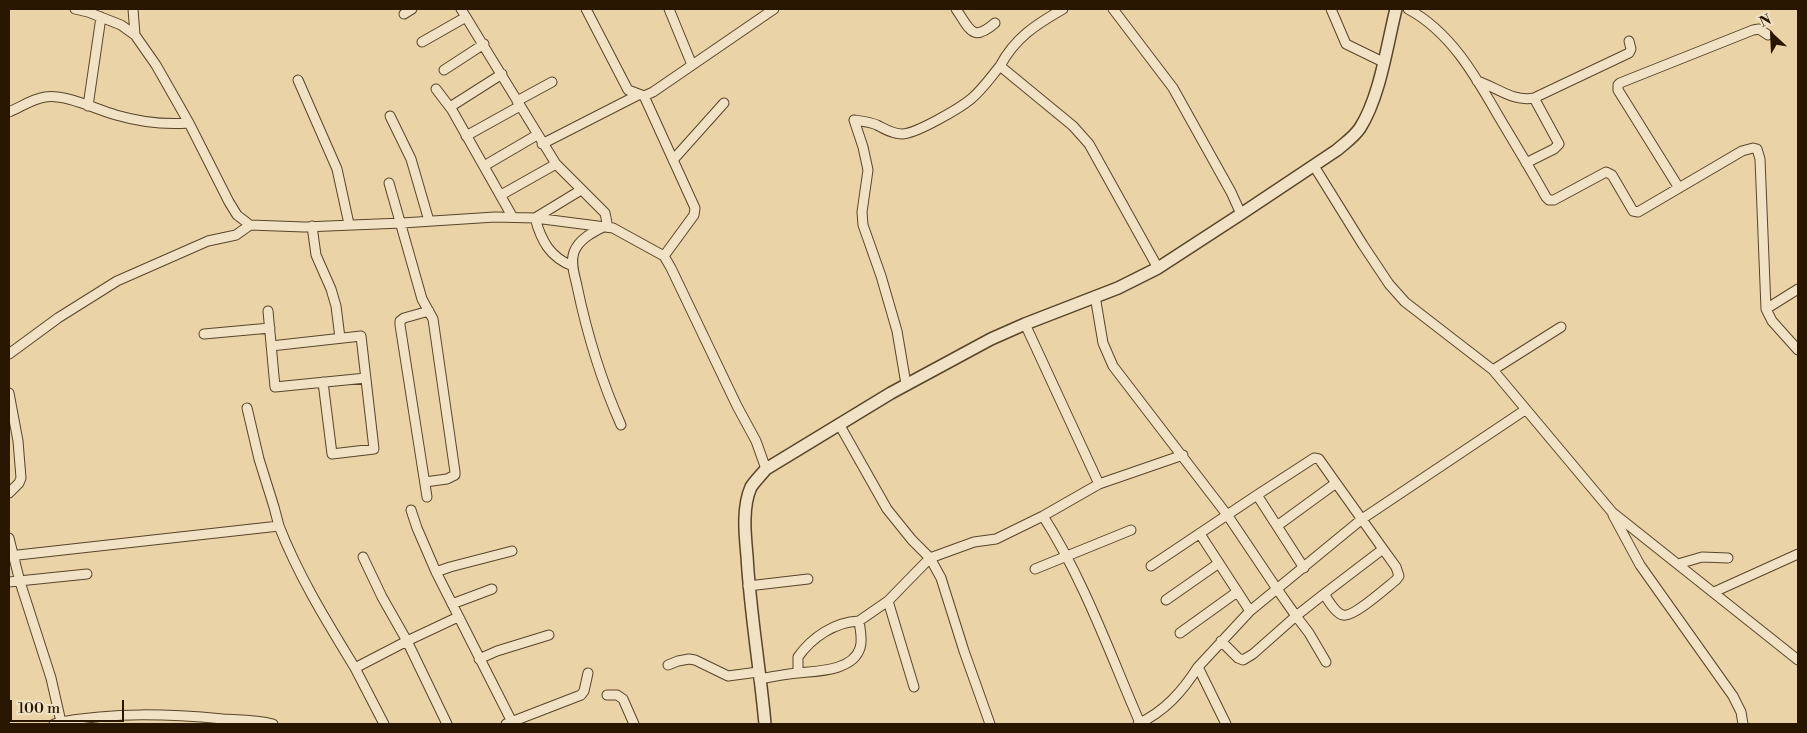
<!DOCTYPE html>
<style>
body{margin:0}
#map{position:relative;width:1807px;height:733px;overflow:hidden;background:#ead3a6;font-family:"Libre Bodoni",serif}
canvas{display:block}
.frame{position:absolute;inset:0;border:10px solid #281600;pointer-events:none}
.north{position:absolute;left:1747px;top:10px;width:50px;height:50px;-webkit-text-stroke:4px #f1e2c5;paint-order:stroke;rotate:335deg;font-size:14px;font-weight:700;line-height:20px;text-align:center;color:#281600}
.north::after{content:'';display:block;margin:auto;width:18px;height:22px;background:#281600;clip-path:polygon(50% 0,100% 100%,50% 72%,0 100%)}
.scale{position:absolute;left:10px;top:700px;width:114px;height:22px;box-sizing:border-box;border:2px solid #281600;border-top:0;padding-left:6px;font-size:15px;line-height:18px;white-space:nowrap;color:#281600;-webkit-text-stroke:4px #f1e2c5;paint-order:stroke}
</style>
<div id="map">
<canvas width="1807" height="733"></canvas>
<div class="frame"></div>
<div class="north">N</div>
<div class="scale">100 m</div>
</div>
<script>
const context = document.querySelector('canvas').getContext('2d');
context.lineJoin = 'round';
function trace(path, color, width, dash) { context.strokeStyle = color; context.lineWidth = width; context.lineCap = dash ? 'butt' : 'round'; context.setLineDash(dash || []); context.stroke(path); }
const minor = new Path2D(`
 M 75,9 L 88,12 L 121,25 L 135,35 L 156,65 L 189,123 L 229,202 L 237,215 L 250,225 L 304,227 L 402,223 L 495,217 L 535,218 L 613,228 L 664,256 L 671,268 L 737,406 L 756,441 L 766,469
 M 133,9 L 135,35
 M 461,9 L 556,164 L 605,213 L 607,223 L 605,226 C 593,232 579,239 574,252 C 570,263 575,276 577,286 C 587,334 601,380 621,425
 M 586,9 L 628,90 L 644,96
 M 669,9 L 692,65
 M 956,9 C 970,29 972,43 995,23
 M 1063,9 C 1035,25 1015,38 1000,66 L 1073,126 L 1089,144 L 1158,268
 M 1113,9 L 1173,88 L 1231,192 L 1241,214
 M 1331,9 L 1346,44 L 1383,62
 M 1408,9 C 1451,32 1476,77 1499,117 C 1515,144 1531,170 1546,197 L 1549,200 L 1554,200 L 1606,172 L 1612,175 L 1633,211 L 1638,212 L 1742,151 L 1753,148 L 1757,149 L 1760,159 L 1766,309 L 1772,321 L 1798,350
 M 404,14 L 412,9
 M 422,42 L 466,17
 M 444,70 L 484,44
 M 298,80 L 337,169 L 349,224
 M 1477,81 C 1497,87 1512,102 1534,98 L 1629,53 L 1631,49 L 1629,41
 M 436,89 L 452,110 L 512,216
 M 517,101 L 552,82
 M 88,106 L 101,17
 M 450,107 L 502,74
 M 9,112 C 21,107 32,99 45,97 C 66,94 95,109 116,115 C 140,122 164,125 189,123
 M 390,116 L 411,159 L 429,221
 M 466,136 L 520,106
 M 542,144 L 638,95
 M 673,160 L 724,103
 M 1526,163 L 1554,149 L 1559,144 L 1534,98
 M 484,166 L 537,135
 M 1314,166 L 1363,245 L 1389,284 L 1405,302 L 1493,370 L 1612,512 L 1798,660
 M 389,183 L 422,299 L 433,319 L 455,472 L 455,475 L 447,479 L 425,482
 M 1679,188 L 1618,90 L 1618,85 L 1620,83 L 1753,30 L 1759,29 L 1768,35
 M 501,195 L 556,164
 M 312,226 L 316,255 L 331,289 L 336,306 L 340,338
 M 664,256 L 694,215 L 695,208 L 644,96 L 653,92 L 774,9
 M 573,266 C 550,258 541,240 535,218 L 581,190
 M 1095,296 L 1103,343 L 1113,366 L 1228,516 L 1277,589 L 1296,616 L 1324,594
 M 1766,309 L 1798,289
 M 268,311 L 275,387 L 366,378
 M 1025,324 L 1099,484
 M 204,334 L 270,328
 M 271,346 L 361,336 L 374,449 L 332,454 L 323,382
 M 9,354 L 58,318 L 117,281 L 208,241 L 236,235 L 250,225
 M 1493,370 L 1561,327
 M 906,384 L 897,331 L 881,276 L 863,225 L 862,212 L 868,170 L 863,147 L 854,120 C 861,121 870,122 877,125 C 885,129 892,134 902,134 C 916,134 960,108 971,99 C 982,90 991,77 1000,66
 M 9,393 L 18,441 L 21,478 L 19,483 L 9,493
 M 247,408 L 259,459 L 274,507 L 279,526
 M 839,424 L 887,509 L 912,540 L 930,558 L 941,578 L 964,651 L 990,724
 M 427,497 L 400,325 L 400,321 L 404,318 L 429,311
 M 411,510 L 417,528 L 436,572
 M 1613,515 L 1640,565 L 1733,696 L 1741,712 L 1743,724
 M 1043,516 C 1084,580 1110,654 1140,723
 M 1277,526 L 1336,483
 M 1200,534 L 1250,611
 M 9,538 L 20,582 L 51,678 L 61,722 L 54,724
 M 9,556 L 279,526 C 299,577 327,622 355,668 L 407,641 L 458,617
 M 363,557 L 382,597 L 407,641 L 447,724
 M 1678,564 L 1702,557 L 1728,558
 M 1151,566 L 1257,495
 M 1304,568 L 1257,495 L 1314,458 L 1319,459 L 1336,483 L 1383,549 L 1396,567 L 1399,576 L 1396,580 C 1387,587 1353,618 1343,615 C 1336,614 1328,600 1324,594 L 1383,549
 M 1035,569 L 1131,530
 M 9,582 L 87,574
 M 748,586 L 808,579
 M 1714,592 L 1798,554
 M 1166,600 L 1219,563
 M 888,601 L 914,687
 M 452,604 L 492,589
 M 1180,633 L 1237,592
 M 1221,641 L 1238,658 L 1243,660 L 1253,654 L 1296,616 L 1309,633 L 1326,662
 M 479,659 L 497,651 L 549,635
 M 668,665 L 678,661 L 689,659 L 695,660 L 728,676 L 758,672
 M 355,668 L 384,724
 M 798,673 L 798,657 C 812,637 835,622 859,621
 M 759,679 C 772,677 785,674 798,673 C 817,671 853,671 860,648 C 863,640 860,629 859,621 L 888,601 L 930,558 L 974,542 L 996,539 L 1043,516 L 1099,484 L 1183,455
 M 607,695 L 617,695 L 623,699 L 634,724
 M 61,722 C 114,712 169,714 223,719 C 239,720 257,720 273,724
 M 512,722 L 436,572 L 450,567 L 512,551
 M 506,724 L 581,695 L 584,691 L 588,673
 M 1138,724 C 1165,711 1182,692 1198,667
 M 1226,724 L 1198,667 L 1250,611 L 1362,519 L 1525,410`);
const tertiary = new Path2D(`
 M 765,724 C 760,668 750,612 747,556 C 745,535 742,507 751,487 C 755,481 761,475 766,469 L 891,393 L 991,339 L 1025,324 L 1118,288 L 1158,268 L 1241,214 L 1337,150 C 1345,143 1354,137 1360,128 C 1380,97 1387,45 1396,9`);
trace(minor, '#58452a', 11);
trace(tertiary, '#58452a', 14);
trace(minor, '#f1e2c5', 9);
trace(tertiary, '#f1e2c5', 11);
</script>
